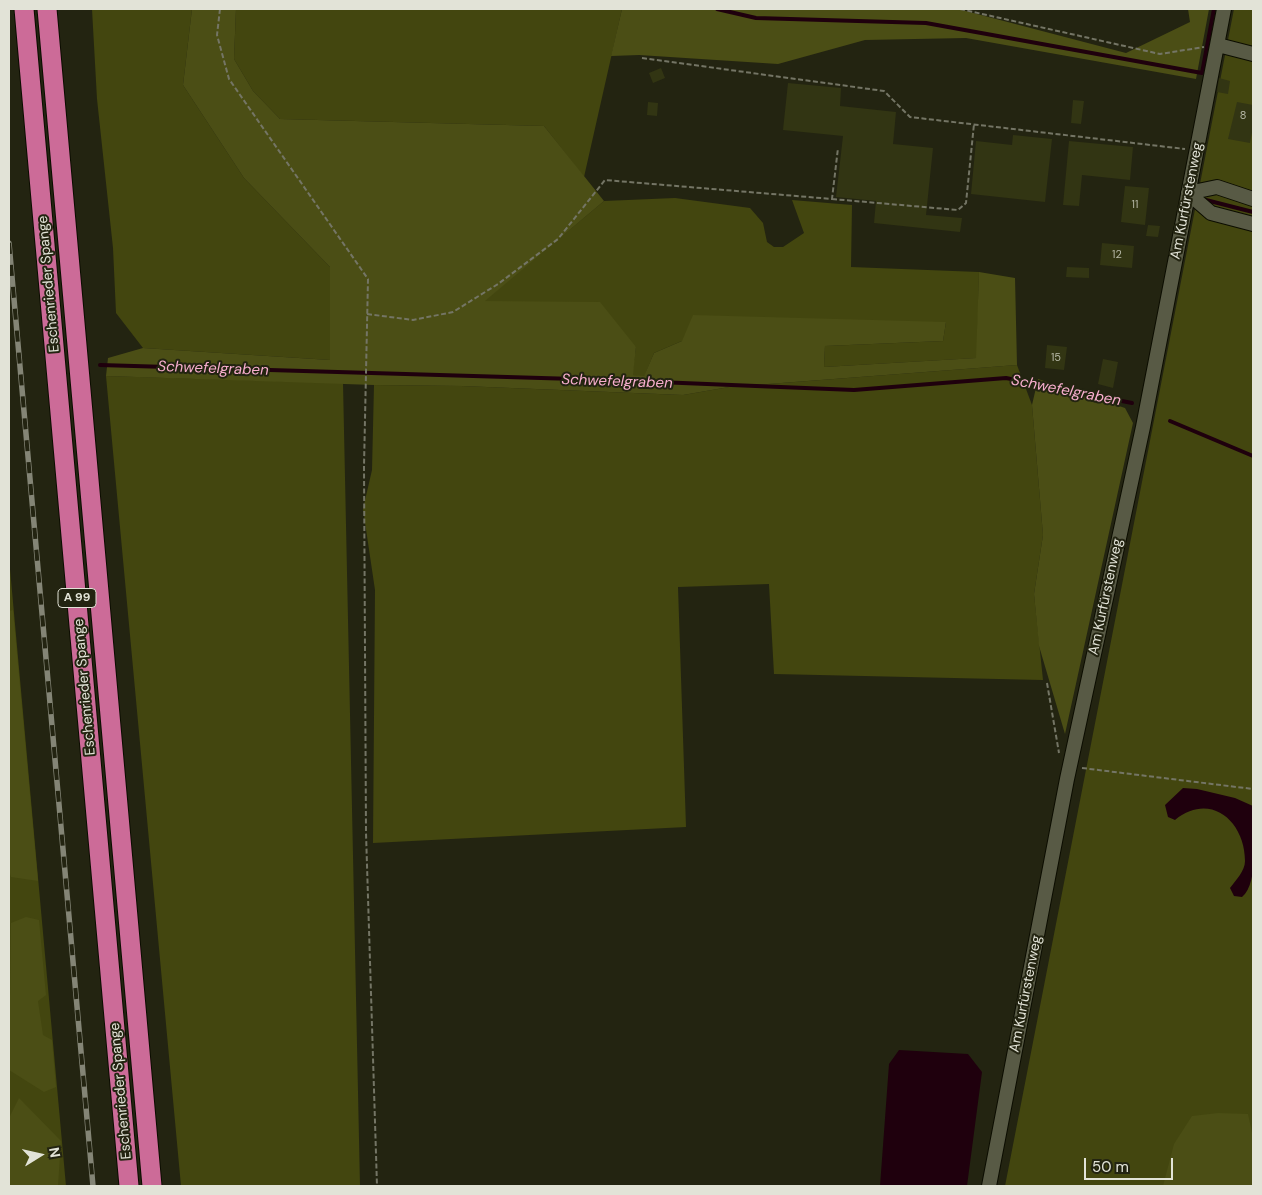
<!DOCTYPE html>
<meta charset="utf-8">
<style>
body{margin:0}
#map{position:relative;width:1262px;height:1195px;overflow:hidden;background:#232411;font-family:"DM Sans",sans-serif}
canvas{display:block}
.frame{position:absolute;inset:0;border:10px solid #e2e3d7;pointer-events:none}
.north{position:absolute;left:15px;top:1130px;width:50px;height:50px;-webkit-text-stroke:4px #232411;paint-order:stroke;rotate:80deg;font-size:14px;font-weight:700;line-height:20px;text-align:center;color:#e2e3d7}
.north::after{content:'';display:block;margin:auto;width:18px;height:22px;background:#e2e3d7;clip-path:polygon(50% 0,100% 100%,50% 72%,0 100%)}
.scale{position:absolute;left:1084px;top:1158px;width:89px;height:22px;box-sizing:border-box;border:2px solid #e2e3d7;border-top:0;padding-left:6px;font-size:15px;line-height:18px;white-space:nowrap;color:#e2e3d7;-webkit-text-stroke:4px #232411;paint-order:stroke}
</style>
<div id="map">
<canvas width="1262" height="1195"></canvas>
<div class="frame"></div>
<div class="north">N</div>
<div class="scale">50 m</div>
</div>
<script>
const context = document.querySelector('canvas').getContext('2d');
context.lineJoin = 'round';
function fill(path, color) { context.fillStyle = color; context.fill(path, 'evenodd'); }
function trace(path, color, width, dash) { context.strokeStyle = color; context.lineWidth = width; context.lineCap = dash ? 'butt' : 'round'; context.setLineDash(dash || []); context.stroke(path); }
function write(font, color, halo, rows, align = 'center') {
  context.font = font + ' "DM Sans",sans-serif'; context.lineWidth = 4; context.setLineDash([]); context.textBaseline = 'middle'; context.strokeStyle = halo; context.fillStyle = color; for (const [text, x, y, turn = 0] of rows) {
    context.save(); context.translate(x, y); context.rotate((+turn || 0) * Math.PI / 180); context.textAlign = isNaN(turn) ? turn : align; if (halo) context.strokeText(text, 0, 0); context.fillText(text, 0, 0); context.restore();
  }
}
const green = new Path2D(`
 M 92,9 L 192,9 L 183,85 L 244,178 L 330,267 L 330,360 L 143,348 L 116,313 L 113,248 L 97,99 Z
 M 236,9 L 622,9 L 584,177 L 544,126 L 280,119 L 253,91 L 234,59 Z
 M 1234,9 L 1253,9 L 1253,1186 L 1005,1186 Z
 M 675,198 L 750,208 L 763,223 L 767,242 L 774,247 L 783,247 L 804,233 L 792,200 L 852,205 L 851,267 L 979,272 L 977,358 L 824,367 L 825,346 L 943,341 L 946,322 L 682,341 L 654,353 L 644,377 L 632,375 L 636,347 L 484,301 L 604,201 Z
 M 1017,365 L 1032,405 L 1043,535 L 1034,594 L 1043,680 L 774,674 L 769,584 L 678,587 L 686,827 L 373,843 L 375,590 L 363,509 L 372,470 L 374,385 L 462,386 L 683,395 L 729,387 Z
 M 106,376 L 343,383 L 360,1186 L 181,1186 Z
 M 9,558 L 66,1186 L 9,1186 Z`);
const forest = new Path2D(`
 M 192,9 L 236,9 L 234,59 L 253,91 L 280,119 L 544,126 L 604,201 L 485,301 L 600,302 L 636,347 L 633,375 L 644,376 L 654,353 L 682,341 L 693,315 L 946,322 L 943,341 L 825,346 L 824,367 L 976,358 L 979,272 L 1015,278 L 1017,365 L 729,387 L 683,395 L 462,386 L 374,385 L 106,376 L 108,358 L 143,348 L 330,360 L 330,267 L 244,178 L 183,85 Z
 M 622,9 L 958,9 L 1126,53 L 1190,22 L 1188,9 L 1209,9 L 1196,79 L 966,38 L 865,40 L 778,64 L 639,55 L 611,56 Z
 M 1038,379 L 1125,408 L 1133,423 L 1065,734 L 1039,646 L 1034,594 L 1043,535 L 1032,405 Z
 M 13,610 L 38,881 L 11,877 L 9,870 L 9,611 Z
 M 26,917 L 39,920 L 46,995 L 38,1001 L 43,1035 L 52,1040 L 56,1087 L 44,1092 L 9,1070 L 11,923 Z
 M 19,1098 L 61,1141 L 58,1186 L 9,1186 L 9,1118 Z
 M 1218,1113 L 1248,1114 L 1253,1137 L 1253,1186 L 1163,1186 L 1174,1144 L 1192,1116 Z`);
const water = new Path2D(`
 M 1183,788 L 1197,789 L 1235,798 L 1253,806 C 1253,829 1260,883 1242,897 L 1234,896 L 1230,888 C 1236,880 1245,871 1245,861 C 1245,822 1211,791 1175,820 L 1168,817 L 1165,805 Z
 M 899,1050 L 968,1054 L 982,1072 L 967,1186 L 880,1186 L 889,1064 Z`);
const stream = new Path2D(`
 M 717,9 L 756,18 L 926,23 L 1202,73 L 1214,9
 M 1202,199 L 1253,212
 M 100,365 L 609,380 L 854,390 L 1006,378 L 1132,403
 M 1170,421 L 1253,456`);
const building = new Path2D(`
 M 661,68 L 665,78 L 653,83 L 649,73 Z
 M 1219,78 L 1230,81 L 1228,94 L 1217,92 Z
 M 788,83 L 841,88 L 840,106 L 896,112 L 893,144 L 933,148 L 926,215 L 962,218 L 960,232 L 874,223 L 876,201 L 836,197 L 843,136 L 783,130 Z
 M 1073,100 L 1084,101 L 1081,124 L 1071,123 Z
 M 648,102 L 658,103 L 657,116 L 647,115 Z
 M 1237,102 L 1253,105 L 1253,127 L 1250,143 L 1228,139 Z
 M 1013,135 L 1052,139 L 1045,202 L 971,194 L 976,141 L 1012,145 Z
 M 1069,141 L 1133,147 L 1130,180 L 1082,175 L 1079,206 L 1063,205 Z
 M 1125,186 L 1149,188 L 1145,225 L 1121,222 Z
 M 1148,225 L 1160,226 L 1158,237 L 1146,236 Z
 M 1102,243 L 1134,246 L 1132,268 L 1100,265 Z
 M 1067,267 L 1089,268 L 1089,278 L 1066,277 Z
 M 1047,345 L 1067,347 L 1064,370 L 1045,368 Z
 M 1103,359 L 1118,362 L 1113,388 L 1098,384 Z`);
const path = new Path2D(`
 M 220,9 L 217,35 L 229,79 L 368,279 L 364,466 L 366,833 L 377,1186
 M 960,9 L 1160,54 L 1204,47
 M 642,58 L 884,91 L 910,117 L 1185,149
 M 832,199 L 958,210 L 966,203 L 974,124
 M 367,314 L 413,320 L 453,312 L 498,284 L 558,239 L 605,180 L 832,199 L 838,148
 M 1047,683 L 1059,753
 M 1082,768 L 1253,789`);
const minor = new Path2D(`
 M 1218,45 L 1253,54
 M 1188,193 L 1211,213 L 1253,224
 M 1188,193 L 1217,187 L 1253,199
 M 989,1186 L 1067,779 L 1143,427 L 1224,9`);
const highway = new Path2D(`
 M 24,9 L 129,1186
 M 47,9 L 152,1186`);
const rail = new Path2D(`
 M 9,243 L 93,1186`);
const numberNames = [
 ["8",1243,116],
 ["11",1135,205],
 ["12",1117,255],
 ["15",1056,358]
];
const shields = [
 [77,598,38]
];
const shieldNames = [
 ["A 99",77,598]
];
const streetNames = [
 ["Am Kurfürstenweg",1187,201,-79],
 ["Eschenrieder Spange",49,284,-95],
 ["Am Kurfürstenweg",1106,597,-78],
 ["Eschenrieder Spange",85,687,-95],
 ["Am Kurfürstenweg",1026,994,-79],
 ["Eschenrieder Spange",121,1091,-95]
];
const waterNames = [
 ["Schwefelgraben",213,369,2],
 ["Schwefelgraben",617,382,2],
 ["Schwefelgraben",1066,391,11]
];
fill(green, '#43460f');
fill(forest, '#4b4e15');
fill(water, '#1f000d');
trace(stream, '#1f000d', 4);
fill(building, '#323513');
trace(minor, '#0c0d00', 16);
trace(highway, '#0c0d00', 21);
trace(path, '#747565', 2, [5, 2.5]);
trace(minor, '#585a45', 14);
trace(highway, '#cc6b98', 19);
trace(rail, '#848576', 5.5);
trace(rail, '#232411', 4, [11]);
write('11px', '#b6b8a6', null, numberNames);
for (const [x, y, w] of shields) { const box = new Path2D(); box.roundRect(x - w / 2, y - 9.5, w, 19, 4); context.fillStyle = '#232411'; context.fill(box); trace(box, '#e2e3d7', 1); }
write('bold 12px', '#e2e3d7', null, shieldNames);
write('14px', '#e2e3d7', '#232411', streetNames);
write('italic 15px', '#f8aece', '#232411', waterNames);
</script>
